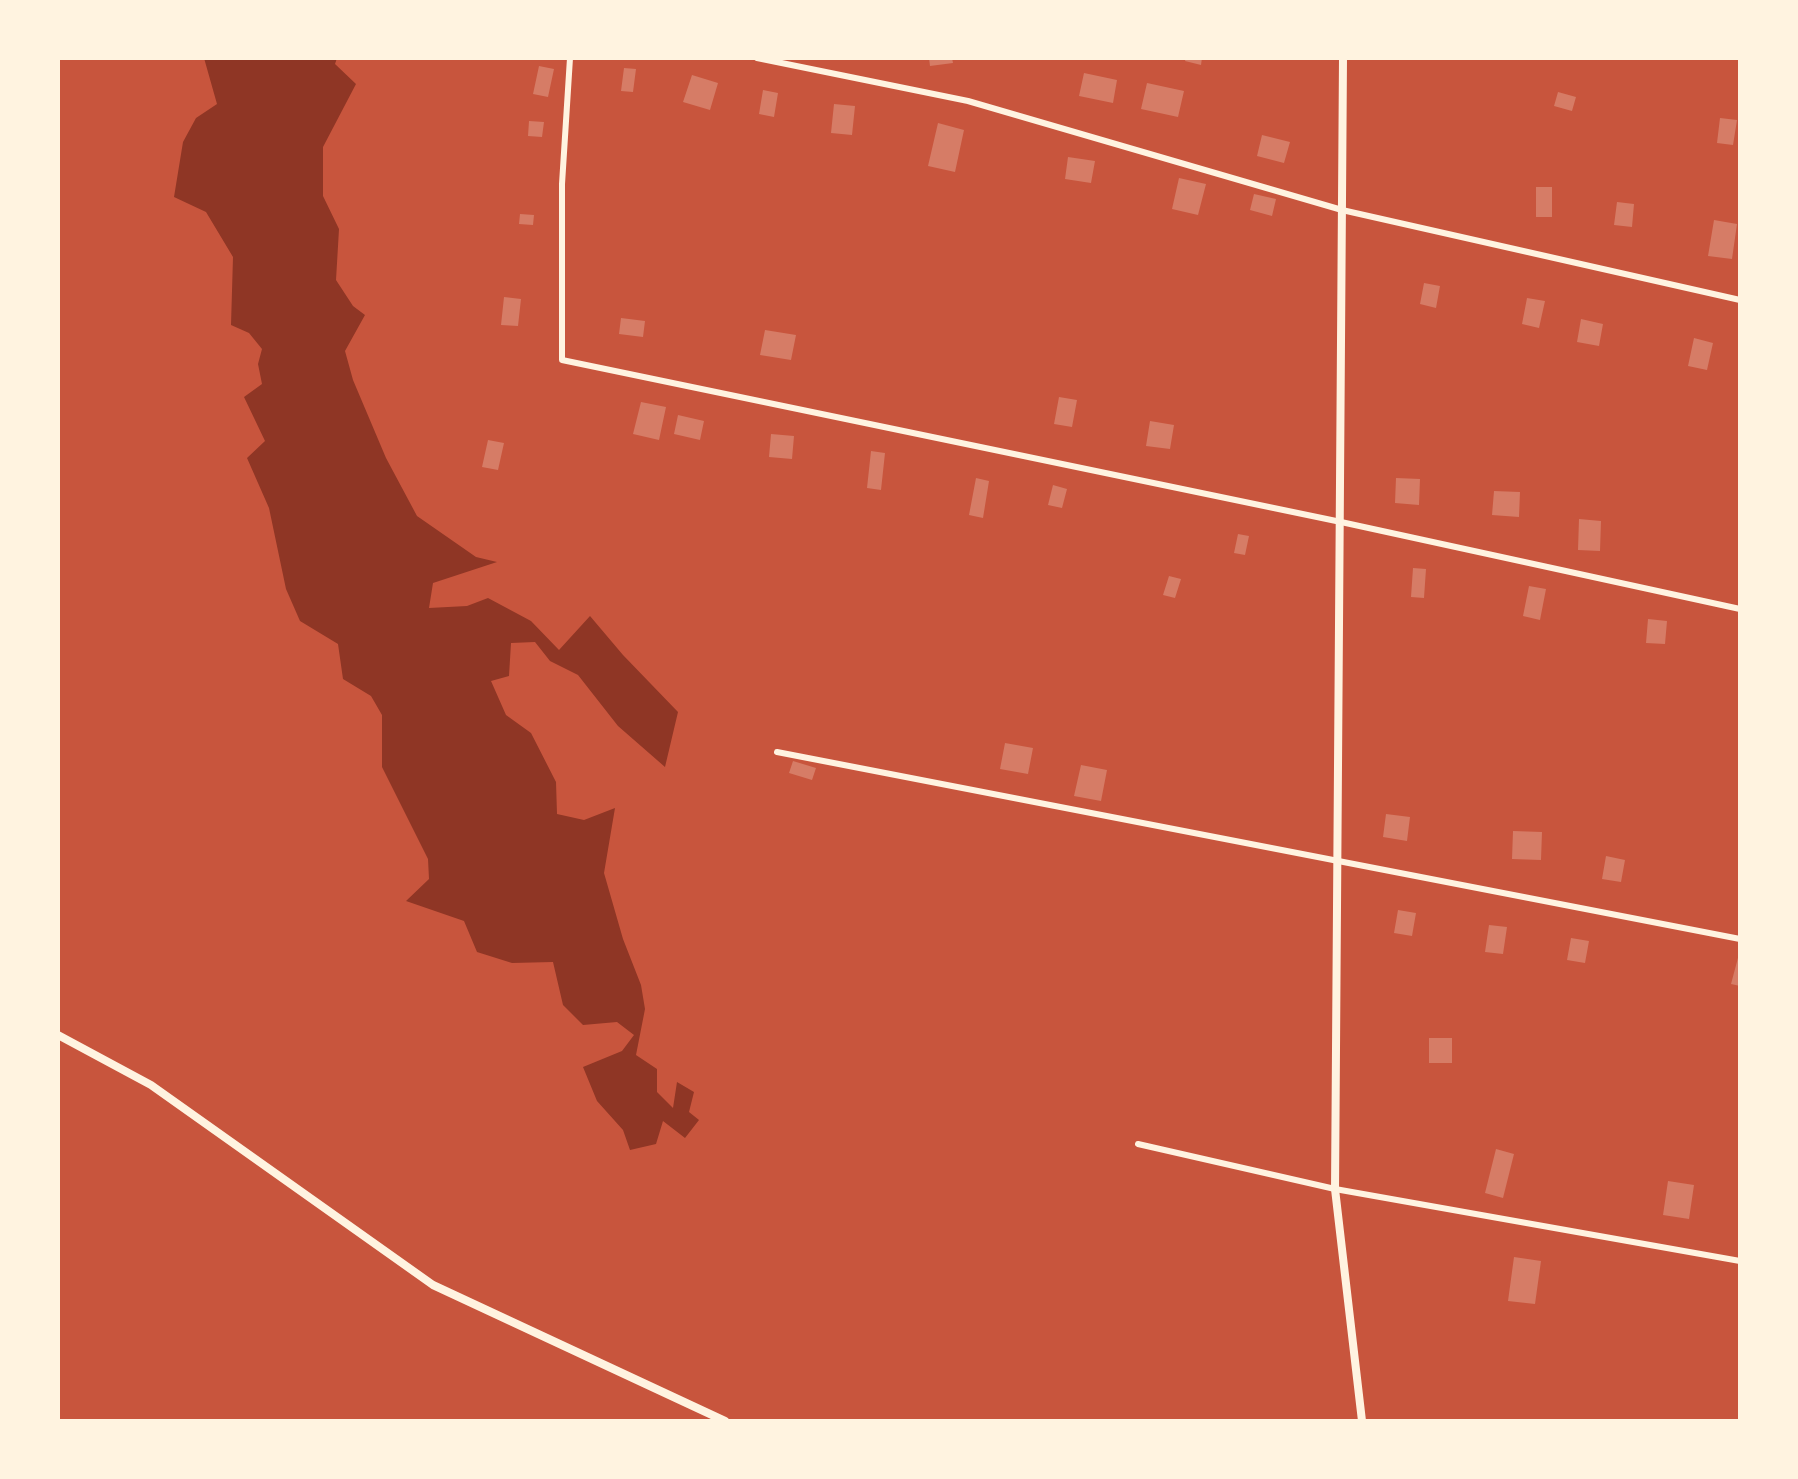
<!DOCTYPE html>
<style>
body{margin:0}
#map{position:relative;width:1798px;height:1479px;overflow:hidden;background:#c8553d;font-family:"Fira Sans Condensed",sans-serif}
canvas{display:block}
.frame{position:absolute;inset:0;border:60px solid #fff3e0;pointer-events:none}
</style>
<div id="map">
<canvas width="1798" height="1479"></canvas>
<div class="frame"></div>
</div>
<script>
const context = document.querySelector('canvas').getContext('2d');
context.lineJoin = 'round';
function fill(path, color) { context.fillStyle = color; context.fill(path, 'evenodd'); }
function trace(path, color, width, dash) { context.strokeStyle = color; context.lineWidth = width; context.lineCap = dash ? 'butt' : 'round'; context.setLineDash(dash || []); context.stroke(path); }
const water = new Path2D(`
 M 204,58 L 337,58 L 335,64 L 356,84 L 323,147 L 323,196 L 339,229 L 336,280 L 353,306 L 365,315 L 345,351 L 353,380 L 386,458 L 417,516 L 476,557 L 497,562 L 433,583 L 429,608 L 467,606 L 488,598 L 531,621 L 559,650 L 590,616 L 623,655 L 678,712 L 665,767 L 618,726 L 578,675 L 550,661 L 535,642 L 511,643 L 509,676 L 491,681 L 506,715 L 531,733 L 556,782 L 557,814 L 584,820 L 615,808 L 604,873 L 623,939 L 641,985 L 645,1009 L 636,1055 L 657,1069 L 657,1092 L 673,1108 L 677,1082 L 694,1092 L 689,1112 L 699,1120 L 685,1138 L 663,1121 L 656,1144 L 630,1150 L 623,1130 L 597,1101 L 583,1067 L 622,1051 L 634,1035 L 617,1022 L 583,1025 L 563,1005 L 553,962 L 512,963 L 477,952 L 464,921 L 406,901 L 429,879 L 428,859 L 382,767 L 382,715 L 371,696 L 343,679 L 338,644 L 300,621 L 286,589 L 269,508 L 247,458 L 265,441 L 244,397 L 262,384 L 258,364 L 262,349 L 249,333 L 231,325 L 233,257 L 206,212 L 174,197 L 183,142 L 196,118 L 217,104 Z`);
const building = new Path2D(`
 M 929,58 L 952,58 L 953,63 L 930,66 Z
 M 1186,58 L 1202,58 L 1201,65 L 1185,61 Z
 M 539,66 L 554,69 L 548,97 L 533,94 Z
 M 624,68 L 636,69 L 633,92 L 621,91 Z
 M 1084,73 L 1117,80 L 1113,103 L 1079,96 Z
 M 692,75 L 718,83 L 710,110 L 683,102 Z
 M 1147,83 L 1184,91 L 1178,117 L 1141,109 Z
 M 763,90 L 778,93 L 774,117 L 759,114 Z
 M 1558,92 L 1576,97 L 1572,111 L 1554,106 Z
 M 834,104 L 855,106 L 852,135 L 831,133 Z
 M 1720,118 L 1737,120 L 1733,145 L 1717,143 Z
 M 529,121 L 544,122 L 542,137 L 528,136 Z
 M 938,123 L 964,130 L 955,172 L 928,166 Z
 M 1262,135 L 1290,142 L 1284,163 L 1257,156 Z
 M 1068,157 L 1095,161 L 1091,183 L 1065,179 Z
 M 1179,178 L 1206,184 L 1198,215 L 1172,209 Z
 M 1536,187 L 1552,187 L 1552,217 L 1536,217 Z
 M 1254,194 L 1276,199 L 1272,216 L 1250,210 Z
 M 1617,202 L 1634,204 L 1632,227 L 1614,225 Z
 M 520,214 L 534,215 L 533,225 L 519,224 Z
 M 1714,220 L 1737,224 L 1732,259 L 1708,256 Z
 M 1424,283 L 1440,286 L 1436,308 L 1420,304 Z
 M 504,297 L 521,299 L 518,326 L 501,325 Z
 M 1527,298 L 1545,301 L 1539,328 L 1522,324 Z
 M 621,318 L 645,321 L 643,337 L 619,334 Z
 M 1581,319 L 1603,324 L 1599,346 L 1577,342 Z
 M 765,330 L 796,335 L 791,360 L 760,355 Z
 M 1694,338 L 1713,343 L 1707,370 L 1688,366 Z
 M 1059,397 L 1077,400 L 1072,427 L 1054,424 Z
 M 641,402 L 666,407 L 659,440 L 633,434 Z
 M 678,415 L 704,421 L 700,440 L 674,434 Z
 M 1150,421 L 1174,425 L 1170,449 L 1146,446 Z
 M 771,434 L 794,436 L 792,459 L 769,457 Z
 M 488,440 L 504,443 L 498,470 L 482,467 Z
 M 871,451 L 885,453 L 881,490 L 867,488 Z
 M 976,478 L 989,481 L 983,518 L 969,515 Z
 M 1396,478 L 1420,479 L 1419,505 L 1395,503 Z
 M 1053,485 L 1067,489 L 1062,508 L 1048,505 Z
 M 1494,491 L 1520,492 L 1519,517 L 1492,515 Z
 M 1579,519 L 1601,521 L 1600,551 L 1578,550 Z
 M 1238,534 L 1249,536 L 1245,555 L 1234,553 Z
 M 1413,568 L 1426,569 L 1424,598 L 1411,597 Z
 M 1169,576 L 1181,579 L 1175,598 L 1163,595 Z
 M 1529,586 L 1546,589 L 1540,620 L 1523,616 Z
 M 1648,619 L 1667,621 L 1665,644 L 1646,643 Z
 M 1005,743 L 1033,748 L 1028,774 L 1000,769 Z
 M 793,761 L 816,768 L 812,780 L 789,773 Z
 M 1081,765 L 1107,770 L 1101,801 L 1074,796 Z
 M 1386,814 L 1410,817 L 1407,841 L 1383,837 Z
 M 1513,831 L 1542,832 L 1541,860 L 1512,859 Z
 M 1606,856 L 1625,860 L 1621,882 L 1602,879 Z
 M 1398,910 L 1416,913 L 1412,936 L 1394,933 Z
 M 1489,925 L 1507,927 L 1503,954 L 1485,952 Z
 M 1571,938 L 1589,941 L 1585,963 L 1567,960 Z
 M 1739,954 L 1740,954 L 1740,986 L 1731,984 Z
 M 1429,1038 L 1452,1038 L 1452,1063 L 1429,1063 Z
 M 1496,1149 L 1514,1154 L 1503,1198 L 1485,1193 Z
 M 1668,1181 L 1694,1185 L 1689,1219 L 1663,1215 Z
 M 1514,1257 L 1541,1261 L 1535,1304 L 1508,1301 Z`);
const service = new Path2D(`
 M 570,58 L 562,184 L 562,360 L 1341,522 L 1740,609
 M 757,58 L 968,101 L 1342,210 L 1740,300
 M 777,752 L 1740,939
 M 1138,1144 L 1335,1189 L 1740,1261`);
const minor = new Path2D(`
 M 1343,58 L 1335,1189 L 1362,1421
 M 58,1035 L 151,1085 L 433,1285 L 725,1421`);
fill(water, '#8f3625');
fill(building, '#d67c66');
trace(service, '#fff3e0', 6);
trace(minor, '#fff3e0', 8);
</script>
